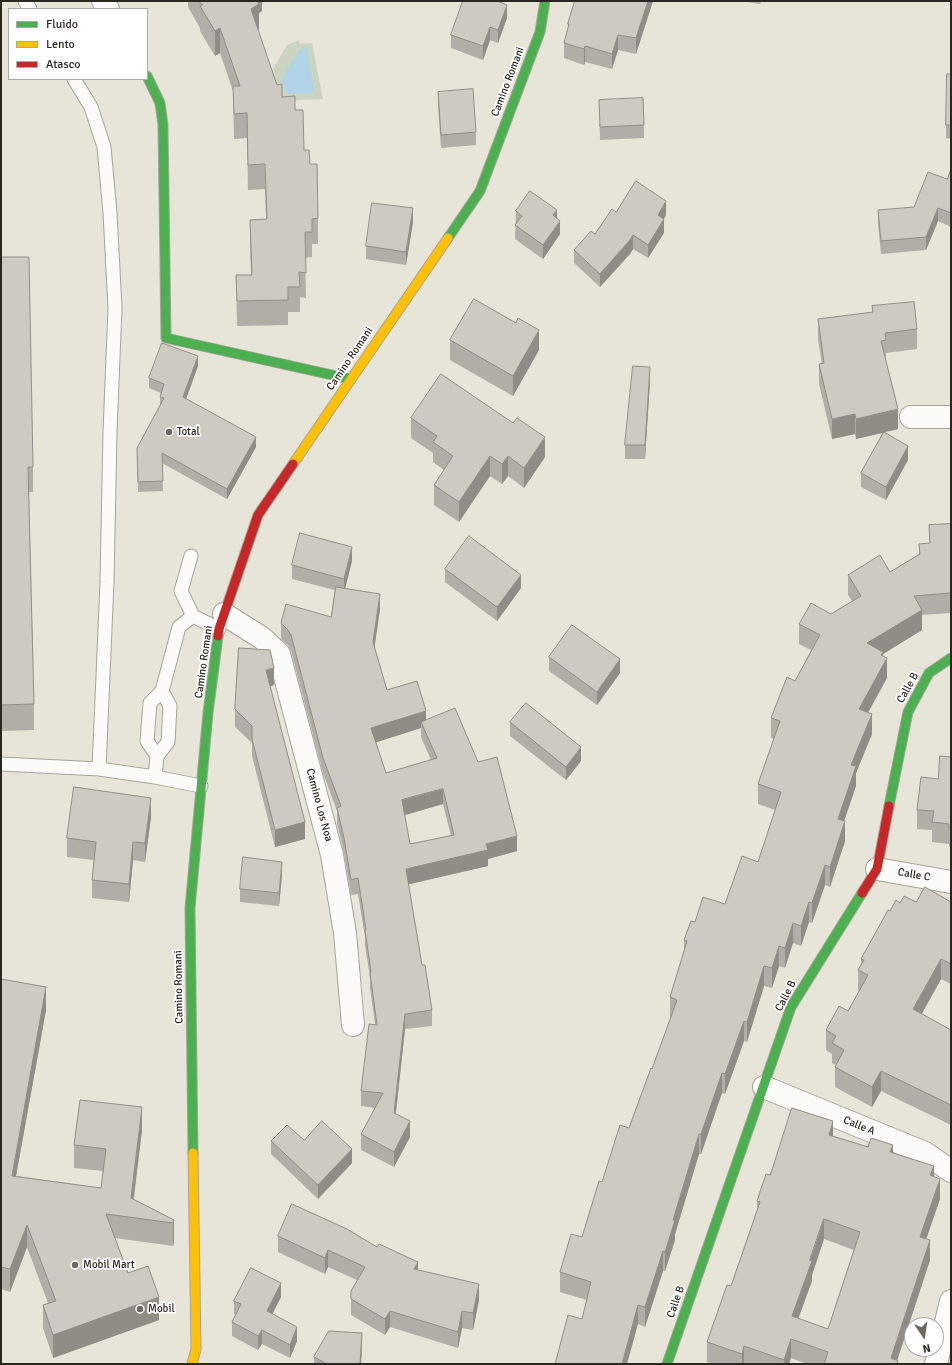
<!DOCTYPE html>
<style>
body{margin:0}
#map{position:relative;width:952px;height:1365px;overflow:hidden;background:#e7e4d8;font-family:Signika,sans-serif}
canvas{display:block}
.frame{position:absolute;inset:0;border:2px solid #2a2720;pointer-events:none}
.legend{position:absolute;left:8px;top:8px;width:140px;height:72px;box-sizing:border-box;background:#fff;border:1px solid #aaa9a6;margin:0;padding:5px 7px;list-style:none;font-size:12px;color:#2a2720}
.legend li{display:flex;align-items:center;gap:8px;height:20px}
.legend b{width:20px;border:1px solid #aaa9a6}
.north{position:absolute;left:904px;top:1317px;width:40px;height:40px;box-sizing:border-box;background:#fff;border:1px solid #aaa9a6;border-radius:50%;rotate:167deg;font-size:11px;font-weight:700;line-height:16px;text-align:center;color:#2a2720}
.north::after{content:'';display:block;margin:auto;width:14px;height:18px;background:#6c6960;clip-path:polygon(50% 0,100% 100%,50% 72%,0 100%)}
</style>
<div id="map">
<canvas width="952" height="1365"></canvas>
<div class="frame"></div>
<ul class="legend">
<li><b style="height:5px;background:#4caf50"></b>Fluido</li>
<li><b style="height:5px;background:#ffc107"></b>Lento</li>
<li><b style="height:5px;background:#c62828"></b>Atasco</li>
</ul>
<div class="north">N</div>
</div>
<script>
const context = document.querySelector('canvas').getContext('2d');
context.lineJoin = 'round';
function fill(path, color) { context.fillStyle = color; context.fill(path, 'evenodd'); }
function trace(path, color, width, dash) { context.strokeStyle = color; context.lineWidth = width; context.lineCap = dash ? 'butt' : 'round'; context.setLineDash(dash || []); context.stroke(path); }
function write(font, color, halo, rows, align = 'center') {
  context.font = font + ' Signika,sans-serif'; context.lineWidth = 3.5; context.setLineDash([]); context.textBaseline = 'middle'; context.strokeStyle = halo; context.fillStyle = color; for (const [text, x, y, turn = 0] of rows) {
    context.save(); context.translate(x, y); context.rotate((+turn || 0) * Math.PI / 180); context.textAlign = isNaN(turn) ? turn : align; if (halo) context.strokeText(text, 0, 0); context.fillText(text, 0, 0); context.restore();
  }
}
const green = new Path2D(`
 M 299,40 L 300,44 L 312,43 L 323,99 L 277,101 L 271,81 L 275,78 L 273,69 L 287,45 Z`);
const water = new Path2D(`
 M 307,48 L 314,93 L 287,94 L 282,79 L 299,50 Z`);
const lane = new Path2D(`
 M 25,1 L 30,9
 M 74,79 L 91,107 L 104,147 L 110,213 L 115,308 L 110,432 L 107,582 L 99,769 L 155,777 L 201,786
 M 191,556 L 181,591 L 193,616
 M 157,756 L 147,741 L 150,703 L 162,691 L 179,627 L 193,616 L 219,629
 M 1,764 L 99,769
 M 155,777 L 157,756 L 168,742 L 170,706 L 162,691`);
const street = new Path2D(`
 M 103,1 L 108,9
 M 911,417 L 951,417
 M 224,614 L 262,638 L 279,654 L 332,855 L 345,933 L 353,1025
 M 877,869 L 951,882
 M 764,1087 L 925,1153 L 951,1171
 M 936,1364 L 951,1301`);
const fast = new Path2D(`
 M 147,76 L 160,103 L 163,125 L 166,338 L 350,379
 M 448,238 L 480,191 L 540,32 L 545,1
 M 889,806 L 908,712 L 929,673 L 951,658
 M 193,1153 L 190,908 L 208,713 L 218,636
 M 667,1364 L 791,1007 L 862,893`);
const slow = new Path2D(`
 M 293,464 L 448,238
 M 192,1364 L 196,1349 L 193,1153`);
const jam = new Path2D(`
 M 218,636 L 219,629 L 258,515 L 293,464
 M 862,893 L 877,869 L 889,806`);
const wall = new Path2D(`
 M 188,1 L 262,1 L 262,11 L 259,13 L 259,29 L 258,30 L 277,85 L 282,97 L 295,110 L 304,150 L 310,164 L 318,218 L 318,244 L 312,244 L 312,257 L 305,258 L 306,298 L 300,297 L 300,312 L 288,312 L 288,325 L 237,326 L 236,275 L 251,275 L 250,245 L 250,220 L 266,219 L 265,189 L 248,190 L 247,138 L 234,139 L 233,91 L 220,53 L 215,56 L 200,31 L 200,28 L 188,7 Z
 M 575,1 L 653,1 L 636,54 L 618,50 L 612,69 L 585,62 L 584,65 L 564,58 L 564,43 L 568,29 L 568,24 Z
 M 742,1 L 761,1 L 760,4 Z
 M 507,18 L 498,43 L 490,40 L 483,60 L 451,48 L 451,35 Z
 M 951,74 L 951,139 L 946,138 L 946,125 Z
 M 438,92 L 476,132 L 476,145 L 441,148 L 438,106 Z
 M 599,100 L 644,125 L 644,138 L 600,140 Z
 M 951,169 L 951,227 L 938,221 L 926,250 L 881,254 L 878,224 L 878,210 L 914,207 L 947,179 Z
 M 516,211 L 560,234 L 543,259 L 515,239 Z
 M 616,212 L 666,215 L 664,219 L 664,233 L 648,258 L 633,249 L 630,254 L 600,287 L 574,263 L 574,250 L 595,234 Z
 M 413,222 L 406,265 L 366,259 L 366,246 Z
 M 1,257 L 33,467 L 33,492 L 29,492 L 34,704 L 34,730 L 1,731 Z
 M 872,306 L 917,329 L 917,349 L 886,353 L 886,359 L 898,429 L 884,432 L 908,460 L 886,500 L 861,487 L 861,473 L 883,433 L 856,439 L 855,434 L 832,439 L 819,384 L 819,364 L 822,364 L 818,339 L 818,319 L 872,312 Z
 M 450,340 L 539,350 L 513,396 L 450,360 Z
 M 198,366 L 186,399 L 256,447 L 227,499 L 162,463 L 163,491 L 138,492 L 137,448 L 160,406 L 160,397 L 161,393 L 149,388 L 149,378 Z
 M 650,381 L 645,459 L 625,459 L 625,445 Z
 M 411,418 L 545,457 L 524,488 L 508,476 L 502,484 L 490,476 L 459,522 L 434,505 L 434,485 L 444,470 L 433,462 L 433,453 L 411,438 Z
 M 951,524 L 951,613 L 922,615 L 922,630 L 883,654 L 887,678 L 868,712 L 872,734 L 856,773 L 856,786 L 844,821 L 845,841 L 830,887 L 825,885 L 812,923 L 809,922 L 801,946 L 793,943 L 785,968 L 779,966 L 772,988 L 764,986 L 747,1042 L 744,1041 L 725,1094 L 722,1093 L 701,1154 L 699,1154 L 675,1234 L 675,1240 L 665,1271 L 663,1271 L 645,1327 L 638,1324 L 582,1319 L 587,1300 L 560,1292 L 560,1272 L 582,1237 L 602,1182 L 629,1128 L 652,1069 L 671,1018 L 670,1017 L 670,997 L 684,952 L 684,940 L 695,922 L 725,904 L 758,862 L 775,810 L 758,804 L 758,784 L 774,739 L 771,738 L 771,718 L 795,681 L 811,650 L 799,644 L 799,624 L 831,614 L 852,601 L 848,595 L 848,575 L 890,572 L 919,554 L 919,544 L 929,543 L 929,525 Z
 M 352,561 L 345,588 L 380,609 L 374,647 L 387,690 L 426,720 L 517,851 L 488,859 L 488,866 L 408,884 L 422,965 L 432,1010 L 432,1026 L 405,1029 L 396,1114 L 410,1137 L 394,1167 L 361,1150 L 361,1134 L 375,1108 L 361,1106 L 361,1091 L 375,1024 L 370,988 L 370,978 L 365,945 L 365,937 L 358,894 L 351,895 L 344,853 L 337,823 L 337,811 L 323,773 L 291,651 L 288,645 L 281,639 L 281,623 L 331,617 L 335,590 L 292,579 L 292,565 ZM 421,728 L 421,737 L 431,760 L 386,773 L 376,742 ZM 443,804 L 451,836 L 410,844 L 404,815 Z
 M 445,569 L 521,588 L 497,621 L 445,582 Z
 M 239,648 L 274,685 L 270,686 L 305,839 L 275,847 L 252,756 L 252,743 L 235,727 L 235,709 Z
 M 549,657 L 620,673 L 597,705 L 549,671 Z
 M 510,722 L 581,761 L 566,780 L 510,736 Z
 M 951,757 L 951,847 L 949,847 L 949,844 L 932,842 L 932,830 L 917,829 L 917,810 L 938,779 Z
 M 151,817 L 145,862 L 133,860 L 129,902 L 92,898 L 92,880 L 94,860 L 67,857 L 67,838 Z
 M 282,875 L 279,906 L 240,902 L 240,889 Z
 M 951,902 L 951,984 L 941,979 L 922,1014 L 951,1030 L 951,1125 L 881,1091 L 872,1107 L 835,1087 L 835,1067 L 836,1065 L 832,1063 L 832,1054 L 826,1050 L 826,1030 L 848,1011 L 859,991 L 858,990 L 858,970 L 861,965 L 861,959 L 890,911 L 900,903 Z
 M 1,979 L 46,1010 L 16,1176 L 101,1188 L 103,1171 L 74,1168 L 74,1145 L 142,1130 L 134,1199 L 174,1220 L 174,1242 L 173,1246 L 115,1238 L 128,1273 L 159,1320 L 53,1358 L 43,1328 L 43,1305 L 48,1303 L 27,1247 L 10,1292 L 1,1289 Z
 M 833,1136 L 868,1147 L 893,1153 L 934,1177 L 940,1199 L 926,1239 L 930,1260 L 897,1360 L 898,1364 L 807,1364 L 791,1358 L 789,1364 L 714,1364 L 707,1362 L 707,1342 L 731,1286 L 757,1211 L 757,1201 L 770,1175 ZM 824,1239 L 854,1250 L 828,1329 L 798,1318 L 812,1281 L 812,1275 Z
 M 304,1140 L 352,1163 L 318,1199 L 271,1154 L 271,1141 Z
 M 278,1236 L 418,1270 L 479,1300 L 473,1330 L 462,1328 L 458,1348 L 390,1327 L 385,1335 L 351,1315 L 351,1291 L 357,1280 L 328,1267 L 325,1274 L 278,1252 Z
 M 281,1297 L 272,1314 L 297,1341 L 290,1358 L 262,1344 L 258,1350 L 232,1336 L 232,1322 L 236,1315 L 234,1314 L 234,1301 Z
 M 362,1346 L 361,1364 L 314,1364 L 314,1357 Z`);
const shadedWall = new Path2D(`
 M 252,1 L 262,1 L 262,11 L 259,13 L 259,29 L 251,34 Z
 M 648,1 L 653,1 L 636,54 L 636,38 Z
 M 507,5 L 507,18 L 498,43 L 498,30 Z
 M 490,27 L 490,40 L 483,60 L 483,46 Z
 M 220,28 L 220,53 L 215,56 L 215,31 Z
 M 618,35 L 618,50 L 612,69 L 612,54 Z
 M 585,46 L 585,62 L 584,65 L 584,49 Z
 M 666,201 L 666,215 L 658,228 L 658,215 Z
 M 413,208 L 413,222 L 406,265 L 406,252 Z
 M 938,208 L 938,221 L 926,250 L 926,237 Z
 M 557,210 L 557,223 L 553,215 Z
 M 664,219 L 664,233 L 648,258 L 648,245 Z
 M 560,221 L 560,234 L 543,259 L 543,245 Z
 M 633,235 L 633,249 L 630,254 L 600,287 L 600,274 Z
 M 539,330 L 539,350 L 513,396 L 513,376 Z
 M 198,356 L 198,366 L 183,407 L 183,397 Z
 M 650,367 L 650,381 L 645,459 L 645,445 Z
 M 898,409 L 898,429 L 856,439 L 856,419 Z
 M 855,414 L 855,434 L 832,439 L 832,419 Z
 M 256,437 L 256,447 L 227,499 L 227,489 Z
 M 545,437 L 545,457 L 524,488 L 524,468 Z
 M 908,446 L 908,460 L 886,500 L 886,487 Z
 M 490,456 L 490,476 L 459,522 L 459,502 Z
 M 508,456 L 508,476 L 502,484 L 502,464 Z
 M 352,547 L 352,561 L 344,593 L 344,579 Z
 M 521,575 L 521,588 L 497,621 L 497,607 Z
 M 380,594 L 380,609 L 373,658 L 373,642 Z
 M 922,610 L 922,630 L 883,654 L 883,665 L 887,658 L 887,678 L 859,729 L 859,709 L 867,643 Z
 M 620,659 L 620,673 L 597,705 L 597,692 Z
 M 274,668 L 274,685 L 266,688 L 266,670 Z
 M 426,711 L 426,726 L 421,722 L 421,728 L 371,744 L 371,728 Z
 M 872,714 L 872,734 L 856,773 L 856,786 L 838,839 L 838,819 L 851,765 Z
 M 581,747 L 581,761 L 566,780 L 566,767 Z
 M 443,789 L 443,804 L 402,816 L 402,800 Z
 M 151,798 L 151,817 L 145,862 L 145,843 Z
 M 845,821 L 845,841 L 830,887 L 830,867 Z
 M 305,822 L 305,839 L 275,847 L 275,830 Z
 M 517,836 L 517,851 L 488,859 L 488,866 L 406,885 L 406,869 L 486,844 Z
 M 133,842 L 133,860 L 129,902 L 129,884 Z
 M 282,862 L 282,875 L 279,906 L 279,893 Z
 M 825,865 L 825,885 L 812,923 L 812,903 Z
 M 809,902 L 809,922 L 801,946 L 801,926 Z
 M 793,923 L 793,943 L 785,968 L 785,948 Z
 M 779,946 L 779,966 L 772,988 L 772,968 Z
 M 941,959 L 941,979 L 913,1029 L 913,1009 Z
 M 764,966 L 764,986 L 747,1042 L 747,1022 Z
 M 46,987 L 46,1010 L 12,1198 L 12,1176 Z
 M 405,1014 L 405,1029 L 394,1128 L 394,1113 Z
 M 744,1021 L 744,1041 L 725,1094 L 725,1074 Z
 M 881,1071 L 881,1091 L 872,1107 L 872,1087 Z
 M 722,1073 L 722,1093 L 701,1154 L 701,1134 Z
 M 142,1107 L 142,1130 L 131,1217 L 131,1198 Z
 M 410,1121 L 410,1137 L 394,1167 L 394,1152 Z
 M 833,1121 L 833,1141 L 829,1135 Z
 M 699,1134 L 699,1154 L 675,1234 L 675,1240 L 665,1271 L 665,1252 L 673,1220 Z
 M 893,1145 L 893,1165 L 890,1152 Z
 M 352,1149 L 352,1163 L 318,1199 L 318,1185 Z
 M 934,1166 L 934,1186 L 930,1175 Z
 M 940,1179 L 940,1199 L 920,1257 L 920,1237 Z
 M 824,1219 L 824,1239 L 812,1275 L 812,1281 L 792,1336 L 792,1316 L 810,1260 Z
 M 174,1220 L 174,1242 L 173,1246 L 173,1223 Z
 M 27,1225 L 27,1247 L 10,1292 L 10,1269 Z
 M 930,1240 L 930,1260 L 896,1364 L 891,1358 Z
 M 328,1250 L 328,1267 L 325,1274 L 325,1258 Z
 M 663,1251 L 663,1271 L 645,1327 L 645,1307 Z
 M 418,1262 L 418,1278 L 414,1269 Z
 M 281,1283 L 281,1297 L 267,1325 L 267,1311 Z
 M 479,1284 L 479,1300 L 473,1330 L 473,1313 Z
 M 159,1297 L 159,1320 L 53,1358 L 53,1335 Z
 M 638,1305 L 638,1324 L 627,1364 L 622,1364 Z
 M 390,1311 L 390,1327 L 385,1335 L 385,1319 Z
 M 462,1311 L 462,1328 L 458,1348 L 458,1332 Z
 M 297,1327 L 297,1341 L 290,1358 L 290,1345 Z
 M 262,1330 L 262,1344 L 258,1350 L 258,1336 Z
 M 362,1333 L 362,1346 L 361,1364 L 360,1364 Z
 M 791,1339 L 791,1358 L 789,1364 L 784,1364 L 784,1360 Z
 M 744,1346 L 744,1364 L 742,1364 L 742,1354 Z`);
const building = new Path2D(`
 M 199,1 L 257,1 L 259,4 L 251,9 L 277,85 L 282,84 L 282,97 L 295,96 L 295,110 L 303,110 L 304,150 L 309,150 L 310,164 L 317,164 L 318,218 L 312,219 L 312,232 L 305,232 L 306,273 L 299,272 L 300,287 L 288,287 L 288,300 L 237,301 L 236,275 L 252,275 L 250,220 L 267,219 L 265,164 L 248,165 L 247,113 L 234,114 L 233,86 L 240,86 L 220,28 L 215,31 L 200,6 L 202,5 Z
 M 463,1 L 497,1 L 507,5 L 498,30 L 490,27 L 483,46 L 451,35 Z
 M 575,1 L 648,1 L 636,38 L 618,35 L 612,54 L 585,46 L 584,49 L 564,43 L 569,24 L 568,24 Z
 M 947,74 L 951,74 L 951,125 L 946,125 Z
 M 473,89 L 476,132 L 441,135 L 438,92 Z
 M 643,98 L 644,125 L 600,127 L 599,100 Z
 M 951,169 L 951,213 L 938,208 L 926,237 L 881,241 L 878,210 L 914,207 L 928,172 L 947,179 Z
 M 636,181 L 666,201 L 658,215 L 664,219 L 648,245 L 633,235 L 630,240 L 600,274 L 574,250 L 591,231 L 595,234 L 612,209 L 616,212 Z
 M 530,191 L 557,210 L 553,215 L 560,221 L 543,245 L 515,225 L 522,216 L 516,211 Z
 M 372,203 L 413,208 L 406,252 L 366,246 Z
 M 1,257 L 29,257 L 33,467 L 28,467 L 34,704 L 1,705 Z
 M 474,299 L 516,323 L 518,318 L 539,330 L 513,376 L 450,340 Z
 M 914,302 L 917,329 L 885,333 L 886,340 L 881,341 L 898,409 L 856,419 L 855,414 L 832,419 L 819,364 L 824,363 L 818,319 L 873,312 L 872,306 Z
 M 162,343 L 198,356 L 183,397 L 256,437 L 227,489 L 162,453 L 163,481 L 138,482 L 137,448 L 164,398 L 160,397 L 164,384 L 149,378 Z
 M 633,366 L 650,367 L 645,445 L 625,445 Z
 M 441,374 L 513,423 L 517,418 L 545,437 L 524,468 L 508,456 L 502,464 L 490,456 L 459,502 L 434,485 L 453,456 L 433,442 L 437,436 L 411,418 Z
 M 884,432 L 908,446 L 886,487 L 861,473 Z
 M 951,524 L 951,593 L 914,596 L 922,610 L 867,643 L 883,652 L 881,655 L 887,658 L 859,709 L 872,714 L 851,765 L 856,766 L 838,819 L 845,821 L 830,867 L 825,865 L 812,903 L 809,902 L 801,926 L 793,923 L 785,948 L 779,946 L 772,968 L 764,966 L 747,1022 L 744,1021 L 725,1074 L 722,1073 L 701,1134 L 699,1134 L 673,1220 L 675,1220 L 665,1252 L 663,1251 L 645,1307 L 638,1305 L 622,1364 L 555,1364 L 568,1315 L 582,1319 L 591,1282 L 560,1272 L 571,1234 L 582,1237 L 599,1181 L 602,1182 L 620,1125 L 629,1128 L 651,1068 L 652,1069 L 677,1000 L 670,997 L 687,941 L 684,940 L 691,921 L 695,922 L 703,897 L 725,904 L 742,856 L 758,862 L 781,792 L 758,784 L 780,721 L 771,718 L 787,677 L 795,681 L 820,635 L 799,624 L 811,603 L 831,614 L 861,596 L 848,575 L 880,555 L 890,572 L 920,554 L 919,544 L 930,543 L 929,525 Z
 M 300,533 L 352,547 L 344,579 L 292,565 Z
 M 469,536 L 521,575 L 497,607 L 445,569 Z
 M 336,587 L 380,594 L 373,642 L 387,690 L 417,681 L 426,711 L 371,728 L 386,773 L 437,758 L 421,722 L 455,708 L 478,762 L 497,757 L 517,836 L 486,844 L 488,850 L 406,869 L 422,965 L 425,965 L 432,1010 L 405,1014 L 394,1113 L 410,1121 L 394,1152 L 361,1134 L 383,1093 L 361,1091 L 369,1024 L 377,1025 L 370,973 L 371,972 L 365,930 L 366,930 L 358,878 L 351,880 L 344,838 L 337,808 L 341,806 L 323,758 L 291,635 L 288,630 L 281,623 L 286,604 L 331,617 ZM 443,789 L 454,835 L 410,844 L 402,800 Z
 M 572,625 L 620,659 L 597,692 L 549,657 Z
 M 239,648 L 270,650 L 274,668 L 266,670 L 305,822 L 275,830 L 252,739 L 252,726 L 235,709 Z
 M 526,703 L 581,747 L 566,767 L 510,722 Z
 M 940,756 L 951,757 L 951,828 L 949,828 L 949,824 L 932,822 L 934,811 L 917,810 L 921,777 L 938,779 Z
 M 74,787 L 151,798 L 145,843 L 133,842 L 129,884 L 92,880 L 96,842 L 67,838 Z
 M 243,857 L 282,862 L 279,893 L 240,889 Z
 M 925,887 L 951,902 L 951,964 L 941,959 L 913,1009 L 951,1030 L 951,1105 L 881,1071 L 872,1087 L 835,1067 L 844,1050 L 832,1043 L 836,1036 L 826,1030 L 839,1006 L 848,1011 L 868,975 L 858,970 L 864,960 L 861,959 L 888,910 L 890,911 L 896,900 L 900,903 L 904,896 L 916,902 Z
 M 1,979 L 46,987 L 12,1176 L 101,1188 L 106,1149 L 74,1145 L 80,1100 L 142,1107 L 131,1198 L 174,1220 L 173,1223 L 106,1214 L 128,1273 L 148,1266 L 159,1297 L 53,1335 L 43,1305 L 56,1301 L 27,1225 L 10,1269 L 1,1267 Z
 M 792,1108 L 833,1121 L 829,1135 L 868,1147 L 871,1138 L 893,1145 L 890,1152 L 934,1166 L 930,1175 L 940,1179 L 920,1237 L 930,1240 L 891,1358 L 898,1361 L 897,1364 L 824,1364 L 828,1352 L 791,1339 L 784,1360 L 744,1346 L 742,1354 L 707,1342 L 727,1285 L 731,1286 L 760,1202 L 757,1201 L 766,1174 L 770,1175 ZM 824,1219 L 860,1232 L 828,1329 L 792,1316 L 812,1261 L 810,1260 Z
 M 322,1121 L 352,1149 L 318,1185 L 271,1141 L 287,1125 L 304,1140 Z
 M 292,1204 L 347,1229 L 377,1247 L 379,1244 L 418,1262 L 414,1269 L 479,1284 L 473,1313 L 462,1311 L 458,1332 L 390,1311 L 385,1319 L 351,1299 L 351,1291 L 365,1267 L 328,1250 L 325,1258 L 278,1236 Z
 M 251,1268 L 281,1283 L 267,1311 L 297,1327 L 290,1345 L 262,1330 L 258,1336 L 232,1322 L 241,1304 L 234,1301 Z
 M 329,1331 L 362,1333 L 360,1364 L 327,1364 L 314,1357 Z`);
const markers = [
 [169,432,4,"#6c6960"],
 [75,1265,4,"#6c6960"],
 [140,1309,4,"#6c6960"]
];
const streetNames = [
 ["Camino Romani",508,82,-69],
 ["Camino Romani",350,359,-56],
 ["Camino Romani",204,662,-82],
 ["Calle B",908,688,-61],
 ["Camino Los Noa",319,805,75],
 ["Calle C",914,875,10],
 ["Camino Romani",179,987,-91],
 ["Calle B",786,996,-63],
 ["Calle A",859,1126,22],
 ["Calle B",676,1302,-71]
];
const poiNames = [
 ["Total",177,432],
 ["Mobil Mart",83,1265],
 ["Mobil",148,1309]
];
fill(green, '#cbd4be');
fill(water, '#b0d3e7');
trace(lane, '#a6a39a', 15);
trace(street, '#a6a39a', 24);
trace(fast, '#a6a39a', 11);
trace(slow, '#a6a39a', 11);
trace(jam, '#a6a39a', 11);
trace(lane, '#fbfbf9', 13);
trace(street, '#fbfbf9', 22);
trace(fast, '#4caf50', 9);
trace(slow, '#ffc107', 9);
trace(jam, '#c62828', 9);
fill(wall, '#b0aea6');
fill(shadedWall, '#908d87');
fill(building, '#cdcac1');
trace(building, '#908d87', 1);
for (const [x, y, r, color] of markers) { const dot = new Path2D(); dot.arc(x, y, r, 0, 2 * Math.PI); context.fillStyle = color; context.fill(dot); trace(dot, '#fff', 1.5); }
write('11px', '#2a2720', '#fff', streetNames);
write('11px', '#2a2720', '#fff', poiNames, 'left');
</script>
